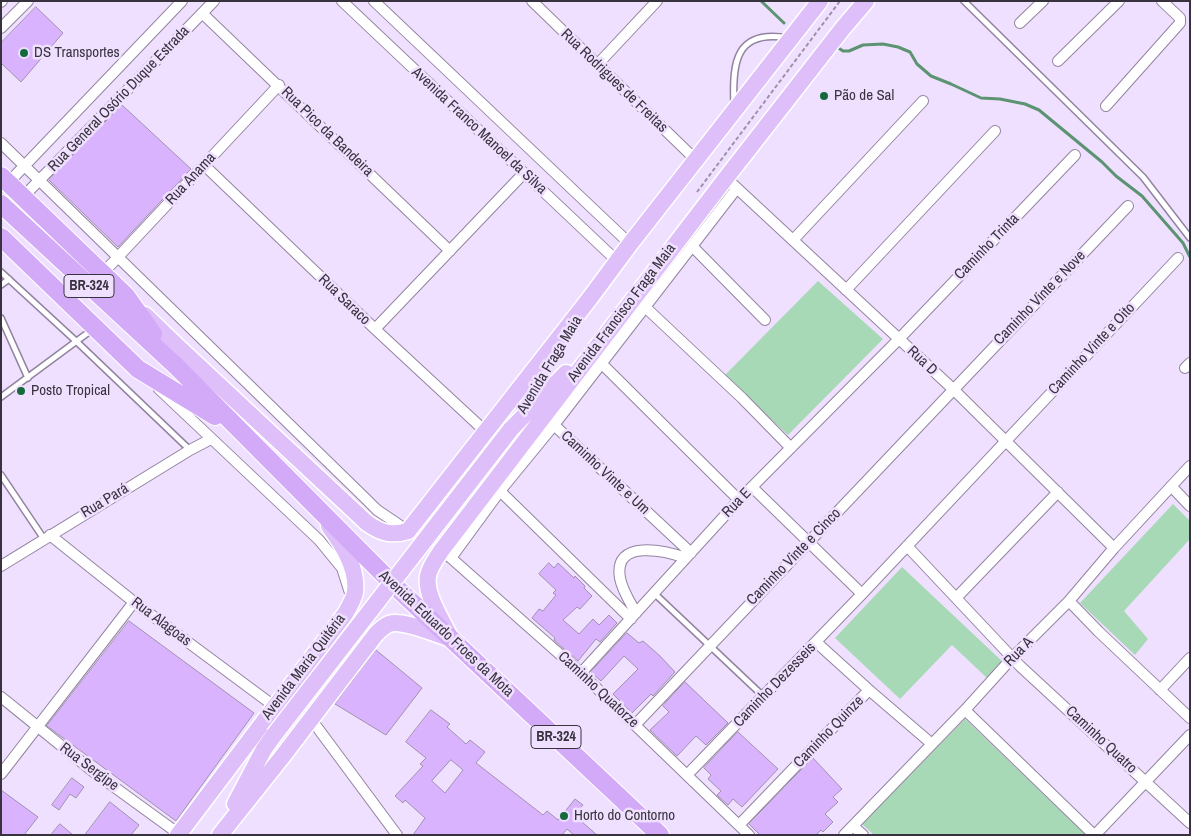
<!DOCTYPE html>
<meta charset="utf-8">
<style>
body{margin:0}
#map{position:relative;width:1191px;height:836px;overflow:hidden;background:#f0e0ff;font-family:"Archivo Narrow",sans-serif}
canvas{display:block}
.frame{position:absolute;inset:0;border:2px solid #38323e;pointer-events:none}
</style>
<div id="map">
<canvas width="1191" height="836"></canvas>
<div class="frame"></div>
</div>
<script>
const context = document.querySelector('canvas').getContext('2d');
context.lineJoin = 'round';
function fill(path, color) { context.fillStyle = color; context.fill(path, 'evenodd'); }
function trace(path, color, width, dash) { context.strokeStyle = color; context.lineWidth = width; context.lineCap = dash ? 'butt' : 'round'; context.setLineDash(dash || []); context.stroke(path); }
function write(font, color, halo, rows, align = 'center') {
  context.font = font + ' "Archivo Narrow",sans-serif'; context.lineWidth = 5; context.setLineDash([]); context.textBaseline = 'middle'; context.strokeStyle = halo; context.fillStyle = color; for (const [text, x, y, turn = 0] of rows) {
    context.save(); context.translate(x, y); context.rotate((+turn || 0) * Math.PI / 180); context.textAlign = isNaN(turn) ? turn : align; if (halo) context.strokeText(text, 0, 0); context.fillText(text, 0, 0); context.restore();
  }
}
const green = new Path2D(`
 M 818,281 L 883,339 L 788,435 L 724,376 Z
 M 1173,504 L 1190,521 L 1190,539 L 1124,611 L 1148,639 L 1135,655 L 1080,603 Z
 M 902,567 L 1003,662 L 987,678 L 952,645 L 900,699 L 835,638 Z
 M 965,719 L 1086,835 L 874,835 L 862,824 Z`);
const stream = new Path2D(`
 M 761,1 L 784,23
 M 837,47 L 843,51 L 849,51 L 863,45 L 883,44 L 898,47 L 910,52 L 917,64 L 931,76 L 951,84 L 981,98 L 1000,99 L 1025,104 L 1039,110 L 1102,162 L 1116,176 L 1142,196 L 1183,243 L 1190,257`);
const building = new Path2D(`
 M 36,7 L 63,33 L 21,82 L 1,63 L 1,43 Z
 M 122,105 L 191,169 L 118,247 L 49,180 Z
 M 549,563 L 554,568 L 558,563 L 574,578 L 575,576 L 585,586 L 584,588 L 592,596 L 580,609 L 577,607 L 563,620 L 579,634 L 593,619 L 599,625 L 609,615 L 617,623 L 600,642 L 596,639 L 578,661 L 554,640 L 555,638 L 532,618 L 539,609 L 543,611 L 556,595 L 553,593 L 556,590 L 539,574 Z
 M 129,621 L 254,713 L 176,821 L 47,726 Z
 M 627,633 L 639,643 L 643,641 L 660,656 L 675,672 L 653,696 L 651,694 L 632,713 L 613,694 L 638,669 L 624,656 L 601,681 L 591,672 Z
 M 376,650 L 422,688 L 386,735 L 335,704 Z
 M 685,682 L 728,723 L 706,745 L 696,736 L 677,756 L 650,730 L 669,712 L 663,706 Z
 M 431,710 L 450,724 L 447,727 L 466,744 L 470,740 L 485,752 L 476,763 L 543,815 L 547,811 L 558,820 L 575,799 L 583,805 L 574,815 L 597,835 L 574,835 L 567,829 L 562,835 L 413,835 L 425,818 L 405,800 L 403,803 L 395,796 L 423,766 L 420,764 L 426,758 L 406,742 ZM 451,760 L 463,770 L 445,793 L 432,781 Z
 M 738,732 L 778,769 L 742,807 L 733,799 L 728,805 L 717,795 L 721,791 L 708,779 L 711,775 L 704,768 Z
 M 813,758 L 842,789 L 833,797 L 838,802 L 825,814 L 833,822 L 823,832 L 821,830 L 816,835 L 760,835 L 749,824 Z
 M 72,778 L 84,787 L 76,798 L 70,794 L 59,810 L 52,805 Z
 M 1,790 L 38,817 L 24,835 L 1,835 Z
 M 110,802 L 139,825 L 131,835 L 85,835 Z
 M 60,824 L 73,835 L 51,835 Z`);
const path = new Path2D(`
 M 697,192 L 840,1`);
const service = new Path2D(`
 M 964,1 L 1143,177 L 1190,238
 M 734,104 C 732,62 736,29 788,38
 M 1,272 L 77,342 L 190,450
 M 1,285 L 9,279
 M 1,318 L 28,378
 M 1,397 L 93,329
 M 1,475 L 44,539
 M 654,593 L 763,696`);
const minor = new Path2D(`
 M 342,1 L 617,261
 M 374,1 L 630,244
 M 532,1 L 696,160
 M 1,2 L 2,1
 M 203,14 L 450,251
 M 1020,23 L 1043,1
 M 1,28 L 28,1
 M 1058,61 L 1119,1
 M 597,65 L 657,1
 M 1106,106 L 1180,23 L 1180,18 L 1162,1
 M 1,143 L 366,499 L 377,510 L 408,531
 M 204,165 L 375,329 L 486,432
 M 726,178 L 953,389 L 1114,548
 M 8,183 L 182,1
 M 23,197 L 214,1
 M 794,239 L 923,101
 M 692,246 L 765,320
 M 103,273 L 279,85
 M 846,290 L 995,131
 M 644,306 L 742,398 L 791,448
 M 375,329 L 524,173
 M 602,364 L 739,500
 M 1185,368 L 1190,363
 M 159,389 L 319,540 L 342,568 L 350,593
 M 554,425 L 737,188
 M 1171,486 L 1190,506
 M 752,487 L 862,594
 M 500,491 L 631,619
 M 50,535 L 134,602 L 274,706
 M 907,546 L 1020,666 L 1190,823
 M 441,551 L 451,558 L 581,673 L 749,835
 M 451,558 L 500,491 L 554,425 L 691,553
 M 1,566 L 190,450 L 211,439
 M 957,597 L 1058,492
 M 1069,601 L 1099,632 L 1190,718
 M 636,613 C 630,602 622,590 620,578 C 613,538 666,551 686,558
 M 581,673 L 739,500 L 899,339 L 1075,155
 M 869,690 L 932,744
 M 1160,690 L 1190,658
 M 1,697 L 95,773 L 179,834
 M 965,710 L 1094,835
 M 311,719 L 397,835
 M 635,725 L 1128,206
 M 1,774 L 134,602
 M 687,775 L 862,594 L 1178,258
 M 739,825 L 869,690 L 816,642
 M 853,826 L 863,835
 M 844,835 L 965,710 L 1013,657 L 1069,601 L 1114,548 L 1190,466
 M 1095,835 L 1190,735`);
const primary = new Path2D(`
 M 145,315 L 175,344 L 367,523 C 381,533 392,536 408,531 L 590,298 L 630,244 L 820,1
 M 511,429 L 566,373
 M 449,635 C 441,618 425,595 428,576 C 430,566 436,559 441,551 L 726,178 L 843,28 L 866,1
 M 235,804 L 264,749 L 274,735
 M 178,835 L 345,614 C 349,607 354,599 355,592 C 358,568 342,544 329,526
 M 220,835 L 282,757 L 376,634 C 380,630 384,626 389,624 C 403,619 437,635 452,639`);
const trunk = new Path2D(`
 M 1,176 L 126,296 L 153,334
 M 1,204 L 177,367 L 398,589 L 660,835
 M 1,237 L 138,369 L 215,416`);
const primaryBridge = new Path2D(`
 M 274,735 L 511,429`);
const markers = [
 [24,53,5,"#146a3c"],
 [824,96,5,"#146a3c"],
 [21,391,5,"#146a3c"],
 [564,816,5,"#146a3c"]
];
const shields = [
 [89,286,50],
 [556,737,50]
];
const shieldNames = [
 ["BR-324",89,286],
 ["BR-324",556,737]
];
const poiNames = [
 ["DS Transportes",34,53],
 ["Pão de Sal",834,96],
 ["Posto Tropical",31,391],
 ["Horto do Contorno",574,816]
];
const streetNames = [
 ["Rua Rodrigues de Freitas",614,81,44],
 ["Rua General Osório Duque Estrada",119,99,-46],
 ["Avenida Franco Manoel da Silva",479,131,43],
 ["Rua Pico da Bandeira",327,132,44],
 ["Rua Anama",191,179,-47],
 ["Caminho Trinta",987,247,-46],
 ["Caminho Vinte e Nove",1040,298,-46],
 ["Rua Saraco",344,300,44],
 ["Avenida Francisco Fraga Maia",622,313,-53],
 ["Caminho Vinte e Oito",1092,349,-47],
 ["Rua D",922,361,43],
 ["Avenida Fraga Maia",550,365,-59],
 ["Caminho Vinte e Um",605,473,43],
 ["Rua Pará",105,501,-31],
 ["Rua E",737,503,-46],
 ["Caminho Vinte e Cinco",794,557,-46],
 ["Rua Alagoas",161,622,37],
 ["Avenida Eduardo Froes da Mota",446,634,43],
 ["Rua A",1019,652,-46],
 ["Avenida Maria Quitéria",304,667,-53],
 ["Caminho Dezesseis",775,685,-46],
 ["Caminho Quatorze",598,690,43],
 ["Caminho Quinze",829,732,-46],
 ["Caminho Quatro",1101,740,43],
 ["Rua Sergipe",89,767,37]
];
fill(green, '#a7d9b6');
trace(stream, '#5c9372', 3);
fill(building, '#dab3fe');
trace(building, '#a091ae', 1);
trace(service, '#9284a0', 8);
trace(minor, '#9284a0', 12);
trace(primary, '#fff', 19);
trace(trunk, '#fff', 20);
trace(path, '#9e92a9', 2, [4, 2.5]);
trace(service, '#fff', 5);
trace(minor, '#fff', 10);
trace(primary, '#debff9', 16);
trace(trunk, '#d3aaf7', 18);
trace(primaryBridge, '#fff', 19, []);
trace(primaryBridge, '#debff9', 16);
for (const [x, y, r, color] of markers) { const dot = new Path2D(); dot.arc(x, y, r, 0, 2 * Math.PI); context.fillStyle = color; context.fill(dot); trace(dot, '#f0e0ff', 2); }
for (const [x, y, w] of shields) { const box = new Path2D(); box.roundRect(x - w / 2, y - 11.5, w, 23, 4); context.fillStyle = '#f0e0ff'; context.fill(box); trace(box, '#38323e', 1); }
write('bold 14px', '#38323e', null, shieldNames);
write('15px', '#38323e', '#f0e0ff', poiNames, 'left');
write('15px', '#38323e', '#f0e0ff', streetNames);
</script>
